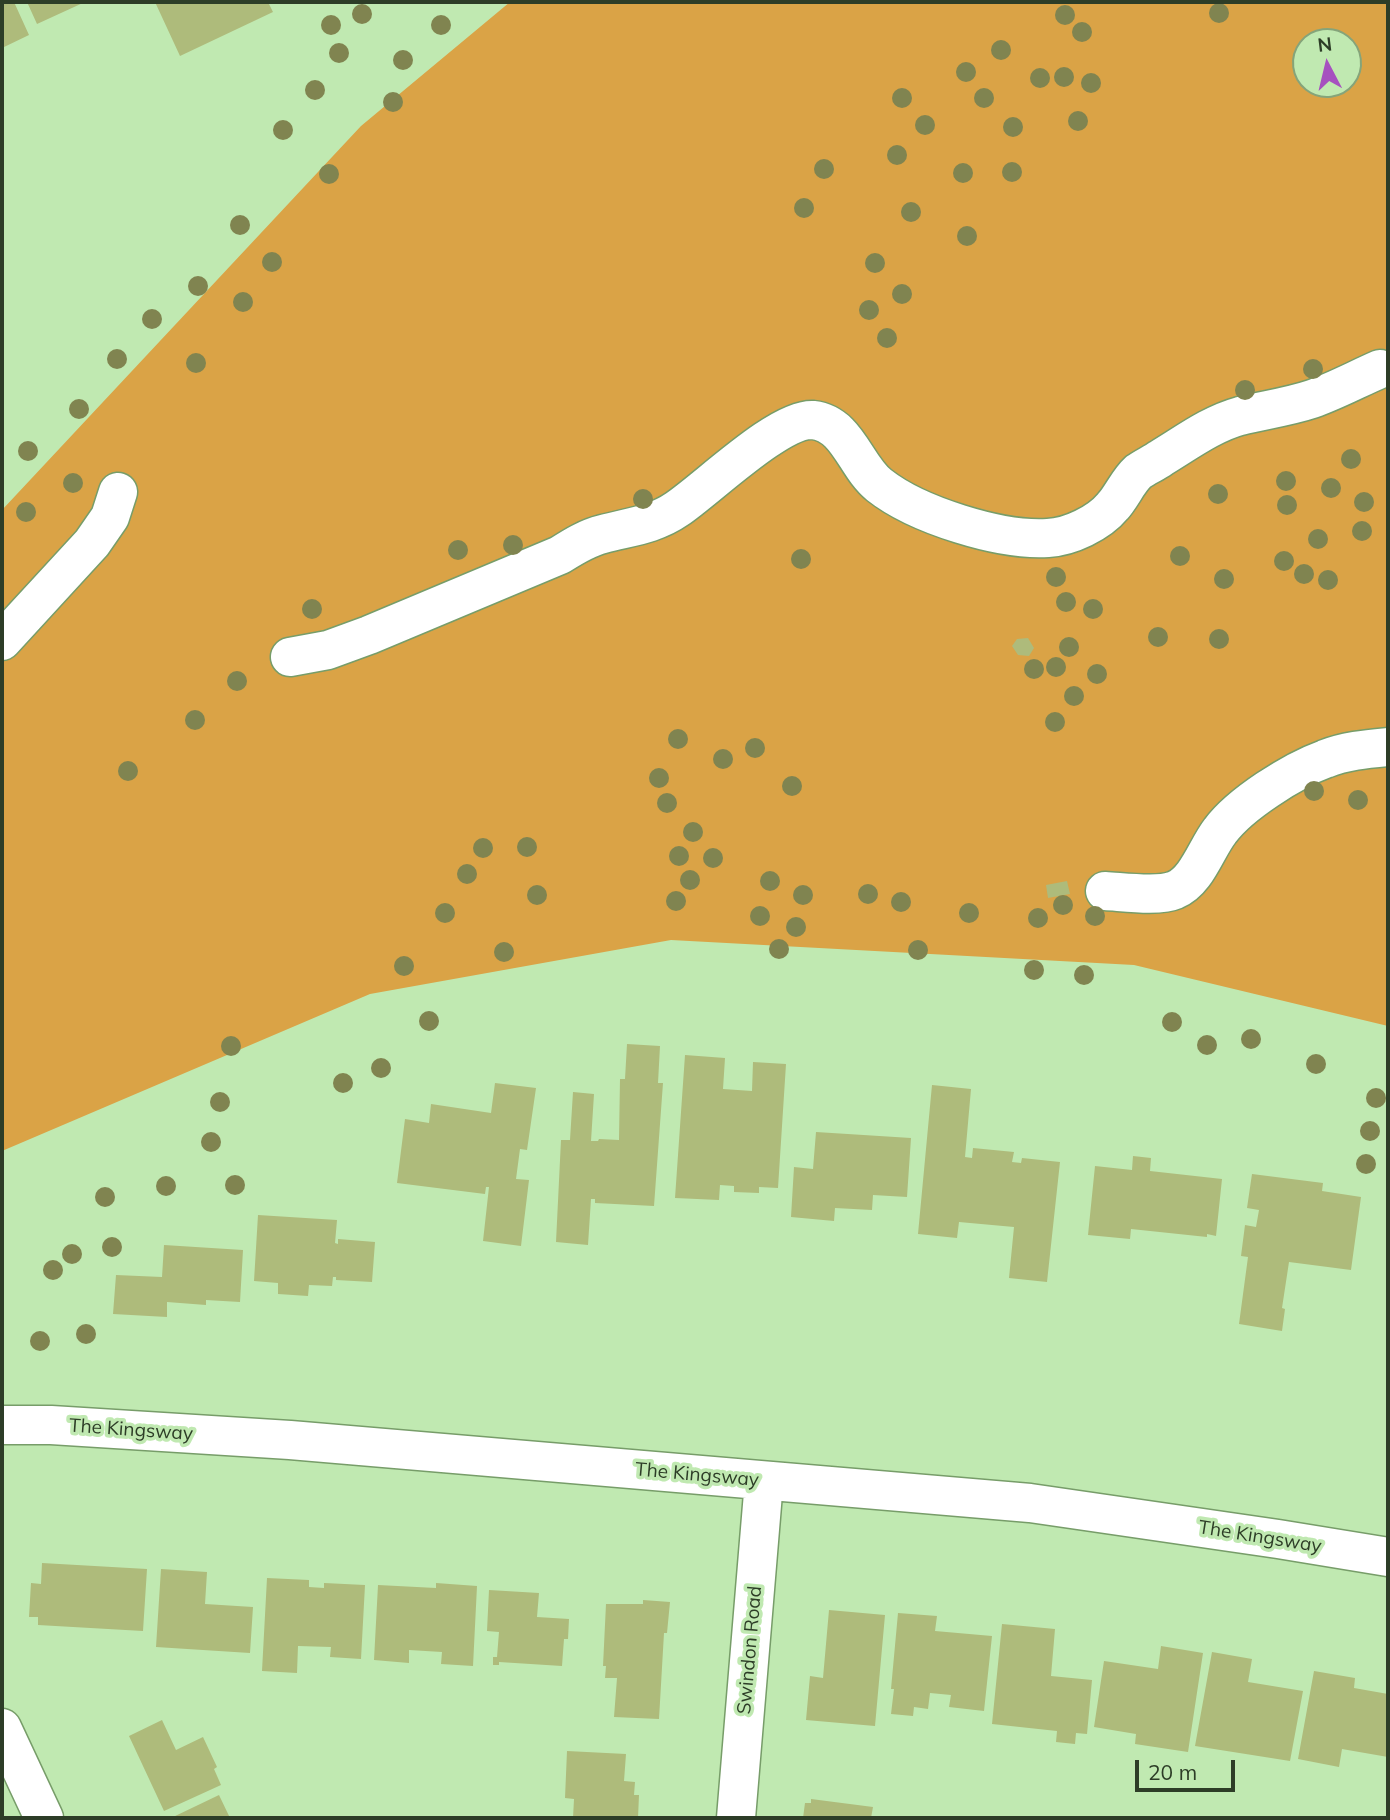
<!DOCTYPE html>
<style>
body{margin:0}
#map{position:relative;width:1390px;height:1820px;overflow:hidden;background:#c0e9b1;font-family:Mulish,sans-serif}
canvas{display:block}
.frame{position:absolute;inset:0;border:4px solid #2d3d27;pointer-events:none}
.north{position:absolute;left:1292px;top:28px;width:70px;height:70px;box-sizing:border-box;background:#c0e9b1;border:2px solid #85a47a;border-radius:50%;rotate:353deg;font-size:19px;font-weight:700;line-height:28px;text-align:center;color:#2d3d27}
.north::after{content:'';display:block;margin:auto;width:24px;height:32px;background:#a651bf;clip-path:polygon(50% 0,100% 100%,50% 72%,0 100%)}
.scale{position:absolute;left:1135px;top:1760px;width:100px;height:32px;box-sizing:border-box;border:4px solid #2d3d27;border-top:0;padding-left:9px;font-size:21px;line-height:24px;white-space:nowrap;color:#2d3d27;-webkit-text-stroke:5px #c0e9b1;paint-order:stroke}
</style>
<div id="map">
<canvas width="1390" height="1820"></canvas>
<div class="frame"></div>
<div class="north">N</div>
<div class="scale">20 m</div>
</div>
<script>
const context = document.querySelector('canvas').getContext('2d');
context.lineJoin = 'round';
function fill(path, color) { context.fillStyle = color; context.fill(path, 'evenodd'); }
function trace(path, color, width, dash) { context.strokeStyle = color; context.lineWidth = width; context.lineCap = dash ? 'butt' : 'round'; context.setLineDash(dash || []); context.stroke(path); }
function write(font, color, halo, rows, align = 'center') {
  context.font = font + ' Mulish,sans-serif'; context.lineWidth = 7; context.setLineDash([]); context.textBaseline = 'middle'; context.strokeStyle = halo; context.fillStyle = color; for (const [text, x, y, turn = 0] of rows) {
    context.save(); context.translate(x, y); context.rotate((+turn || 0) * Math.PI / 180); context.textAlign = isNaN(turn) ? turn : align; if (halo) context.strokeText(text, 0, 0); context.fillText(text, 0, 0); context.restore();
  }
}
const green = new Path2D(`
 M 510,2 L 1388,2 L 1388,1026 L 1134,965 L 671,940 L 370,994 L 2,1151 L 2,510 L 361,126 ZM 1306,42 L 1348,42 L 1348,84 L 1306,84 Z`);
const building = new Path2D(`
 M 2,2 L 14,2 L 29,35 L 2,48 Z
 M 27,2 L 85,2 L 37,24 Z
 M 155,2 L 268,2 L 273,12 L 180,56 Z
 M 1028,638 L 1034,648 L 1029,656 L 1018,655 L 1012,646 L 1017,639 Z
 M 1067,881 L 1070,894 L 1048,898 L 1046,885 Z
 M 627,1044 L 660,1046 L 658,1083 L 663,1083 L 654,1206 L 595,1203 L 595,1199 L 591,1199 L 588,1245 L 556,1242 L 561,1140 L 570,1140 L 573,1092 L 594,1094 L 591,1141 L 598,1141 L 599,1139 L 619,1140 L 620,1079 L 625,1079 Z
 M 685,1055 L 725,1058 L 723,1089 L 752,1091 L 753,1062 L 786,1064 L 778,1188 L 759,1187 L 759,1193 L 734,1192 L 734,1186 L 720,1185 L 719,1200 L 675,1198 Z
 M 495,1083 L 536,1088 L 527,1150 L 520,1149 L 516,1179 L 529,1180 L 521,1246 L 483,1241 L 489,1187 L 486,1187 L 485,1194 L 397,1183 L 405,1119 L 429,1123 L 431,1104 L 491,1113 Z
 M 932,1085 L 971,1089 L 965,1157 L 972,1158 L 973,1148 L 1014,1152 L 1012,1162 L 1021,1163 L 1022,1158 L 1060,1162 L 1047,1282 L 1009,1278 L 1014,1227 L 959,1222 L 957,1238 L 918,1234 Z
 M 816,1132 L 911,1138 L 907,1197 L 873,1195 L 872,1210 L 835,1208 L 834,1221 L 791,1217 L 794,1167 L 813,1169 Z
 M 1133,1156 L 1151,1158 L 1150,1171 L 1222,1179 L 1216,1236 L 1207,1234 L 1207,1237 L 1131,1229 L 1130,1239 L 1088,1235 L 1095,1166 L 1132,1170 Z
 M 1252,1174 L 1323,1183 L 1322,1191 L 1361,1197 L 1351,1270 L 1289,1262 L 1282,1308 L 1285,1309 L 1282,1331 L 1239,1324 L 1248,1257 L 1241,1256 L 1245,1225 L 1256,1227 L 1259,1210 L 1247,1208 Z
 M 258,1215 L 337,1220 L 335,1243 L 338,1244 L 338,1239 L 375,1242 L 372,1282 L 336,1280 L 336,1277 L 333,1277 L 332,1286 L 309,1285 L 308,1296 L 278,1294 L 278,1283 L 254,1281 Z
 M 164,1245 L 243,1250 L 240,1302 L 206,1300 L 206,1305 L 167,1302 L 167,1317 L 113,1314 L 116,1275 L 162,1277 Z
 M 42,1563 L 147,1569 L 143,1631 L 38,1625 L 38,1617 L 29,1617 L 31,1583 L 41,1584 Z
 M 161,1569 L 207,1572 L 205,1604 L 253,1607 L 250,1653 L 156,1647 Z
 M 267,1578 L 309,1580 L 309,1587 L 324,1588 L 324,1583 L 365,1585 L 361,1659 L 330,1657 L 331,1647 L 298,1646 L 297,1673 L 262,1671 Z
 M 436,1583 L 477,1586 L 473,1666 L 441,1664 L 442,1652 L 409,1650 L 409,1663 L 374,1660 L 378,1585 L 436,1588 Z
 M 489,1590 L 539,1593 L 537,1617 L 569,1619 L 568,1639 L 564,1639 L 562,1666 L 499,1662 L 499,1665 L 493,1665 L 493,1657 L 497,1657 L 499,1632 L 487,1631 Z
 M 643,1600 L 670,1602 L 667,1633 L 664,1633 L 659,1719 L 614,1717 L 617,1678 L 605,1678 L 606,1666 L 603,1666 L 606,1604 L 643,1604 Z
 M 829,1610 L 885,1615 L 875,1726 L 806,1720 L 810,1676 L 823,1678 Z
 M 898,1613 L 937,1616 L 935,1631 L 992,1636 L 984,1711 L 949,1707 L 951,1695 L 930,1693 L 928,1709 L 914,1707 L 913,1716 L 891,1714 L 894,1689 L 891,1689 Z
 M 1002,1624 L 1055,1629 L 1051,1676 L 1092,1680 L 1087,1734 L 1076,1733 L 1075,1744 L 1056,1742 L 1057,1731 L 992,1724 Z
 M 1161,1646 L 1203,1653 L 1188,1752 L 1135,1744 L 1136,1734 L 1094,1727 L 1104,1661 L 1158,1669 Z
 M 1212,1652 L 1252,1659 L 1248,1682 L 1303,1691 L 1290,1761 L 1195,1746 Z
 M 1314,1671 L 1355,1678 L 1354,1688 L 1388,1694 L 1388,1757 L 1342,1749 L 1339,1767 L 1298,1759 Z
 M 162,1720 L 176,1750 L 203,1737 L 217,1767 L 214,1769 L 221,1785 L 164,1811 L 129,1736 Z
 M 567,1751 L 626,1754 L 624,1781 L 635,1782 L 634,1795 L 639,1795 L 638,1818 L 573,1818 L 574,1799 L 565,1798 Z
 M 219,1795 L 230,1818 L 171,1818 Z
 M 811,1799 L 873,1807 L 871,1818 L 803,1818 L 805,1803 L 811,1803 Z`);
const minor = new Path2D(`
 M 2,641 L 92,543 L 110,517 L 118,492
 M 290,657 L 328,650 L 369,635 L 560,555 C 574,546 587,538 603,534 C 629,527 654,525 677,509 C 707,489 779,418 813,420 C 848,424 855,466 879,485 C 917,515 1000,541 1048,538 C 1070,537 1099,523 1113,506 C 1122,496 1128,481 1138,472 C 1145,467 1154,463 1161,458 C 1186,443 1211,424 1240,416 C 1264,410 1288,407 1312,399 C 1335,391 1357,379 1380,369
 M 1105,891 C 1124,892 1159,897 1175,890 C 1197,881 1206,849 1220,831 C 1240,804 1292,771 1325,759 C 1345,751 1367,749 1388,747
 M 2,1425 L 51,1425 L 290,1440 L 1030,1503 L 1278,1539 L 1388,1557
 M 736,1818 L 764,1481`);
const major = new Path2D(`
 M 2,1728 L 44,1818`);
const trees = [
 [1219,13],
 [362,14],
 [1065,15],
 [331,25],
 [441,25],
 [1082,32],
 [1001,50],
 [339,53],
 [403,60],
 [966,72],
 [1064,77],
 [1040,78],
 [1091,83],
 [315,90],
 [902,98],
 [984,98],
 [393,102],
 [1078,121],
 [925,125],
 [1013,127],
 [283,130],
 [897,155],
 [824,169],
 [1012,172],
 [963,173],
 [329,174],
 [804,208],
 [911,212],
 [240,225],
 [967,236],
 [272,262],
 [875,263],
 [198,286],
 [902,294],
 [243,302],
 [869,310],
 [152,319],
 [887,338],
 [117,359],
 [196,363],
 [1313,369],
 [1245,390],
 [79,409],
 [28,451],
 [1351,459],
 [1286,481],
 [73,483],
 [1331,488],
 [1218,494],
 [643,499],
 [1364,502],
 [1287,505],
 [26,512],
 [1362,531],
 [1318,539],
 [513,545],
 [458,550],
 [1180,556],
 [801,559],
 [1284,561],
 [1304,574],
 [1056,577],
 [1224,579],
 [1328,580],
 [1066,602],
 [312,609],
 [1093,609],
 [1158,637],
 [1219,639],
 [1069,647],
 [1056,667],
 [1034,669],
 [1097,674],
 [237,681],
 [1074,696],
 [195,720],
 [1055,722],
 [678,739],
 [755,748],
 [723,759],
 [128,771],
 [659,778],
 [792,786],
 [1314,791],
 [1358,800],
 [667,803],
 [693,832],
 [527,847],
 [483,848],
 [679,856],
 [713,858],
 [467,874],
 [690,880],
 [770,881],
 [868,894],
 [537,895],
 [803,895],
 [676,901],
 [901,902],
 [1063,905],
 [445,913],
 [969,913],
 [760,916],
 [1095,916],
 [1038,918],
 [796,927],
 [779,949],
 [918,950],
 [504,952],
 [404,966],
 [1034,970],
 [1084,975],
 [429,1021],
 [1172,1022],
 [1251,1039],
 [1207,1045],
 [231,1046],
 [1316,1064],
 [381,1068],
 [343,1083],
 [1376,1098],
 [220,1102],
 [1370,1131],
 [211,1142],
 [1366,1164],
 [235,1185],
 [166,1186],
 [105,1197],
 [112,1247],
 [72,1254],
 [53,1270],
 [86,1334],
 [40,1341]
];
const streetNames = [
 ["The Kingsway",131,1430,4],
 ["The Kingsway",697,1475,5],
 ["The Kingsway",1260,1537,9],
 ["Swindon Road",750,1650,-85]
];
fill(green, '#daa346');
fill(building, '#aebb7b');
trace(minor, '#779d69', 41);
trace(major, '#779d69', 41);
trace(minor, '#fff', 38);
trace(major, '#fff', 38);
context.fillStyle = '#808450';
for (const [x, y] of trees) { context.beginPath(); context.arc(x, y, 10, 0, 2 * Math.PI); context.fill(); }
write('19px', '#2d3d27', '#c0e9b1', streetNames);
</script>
